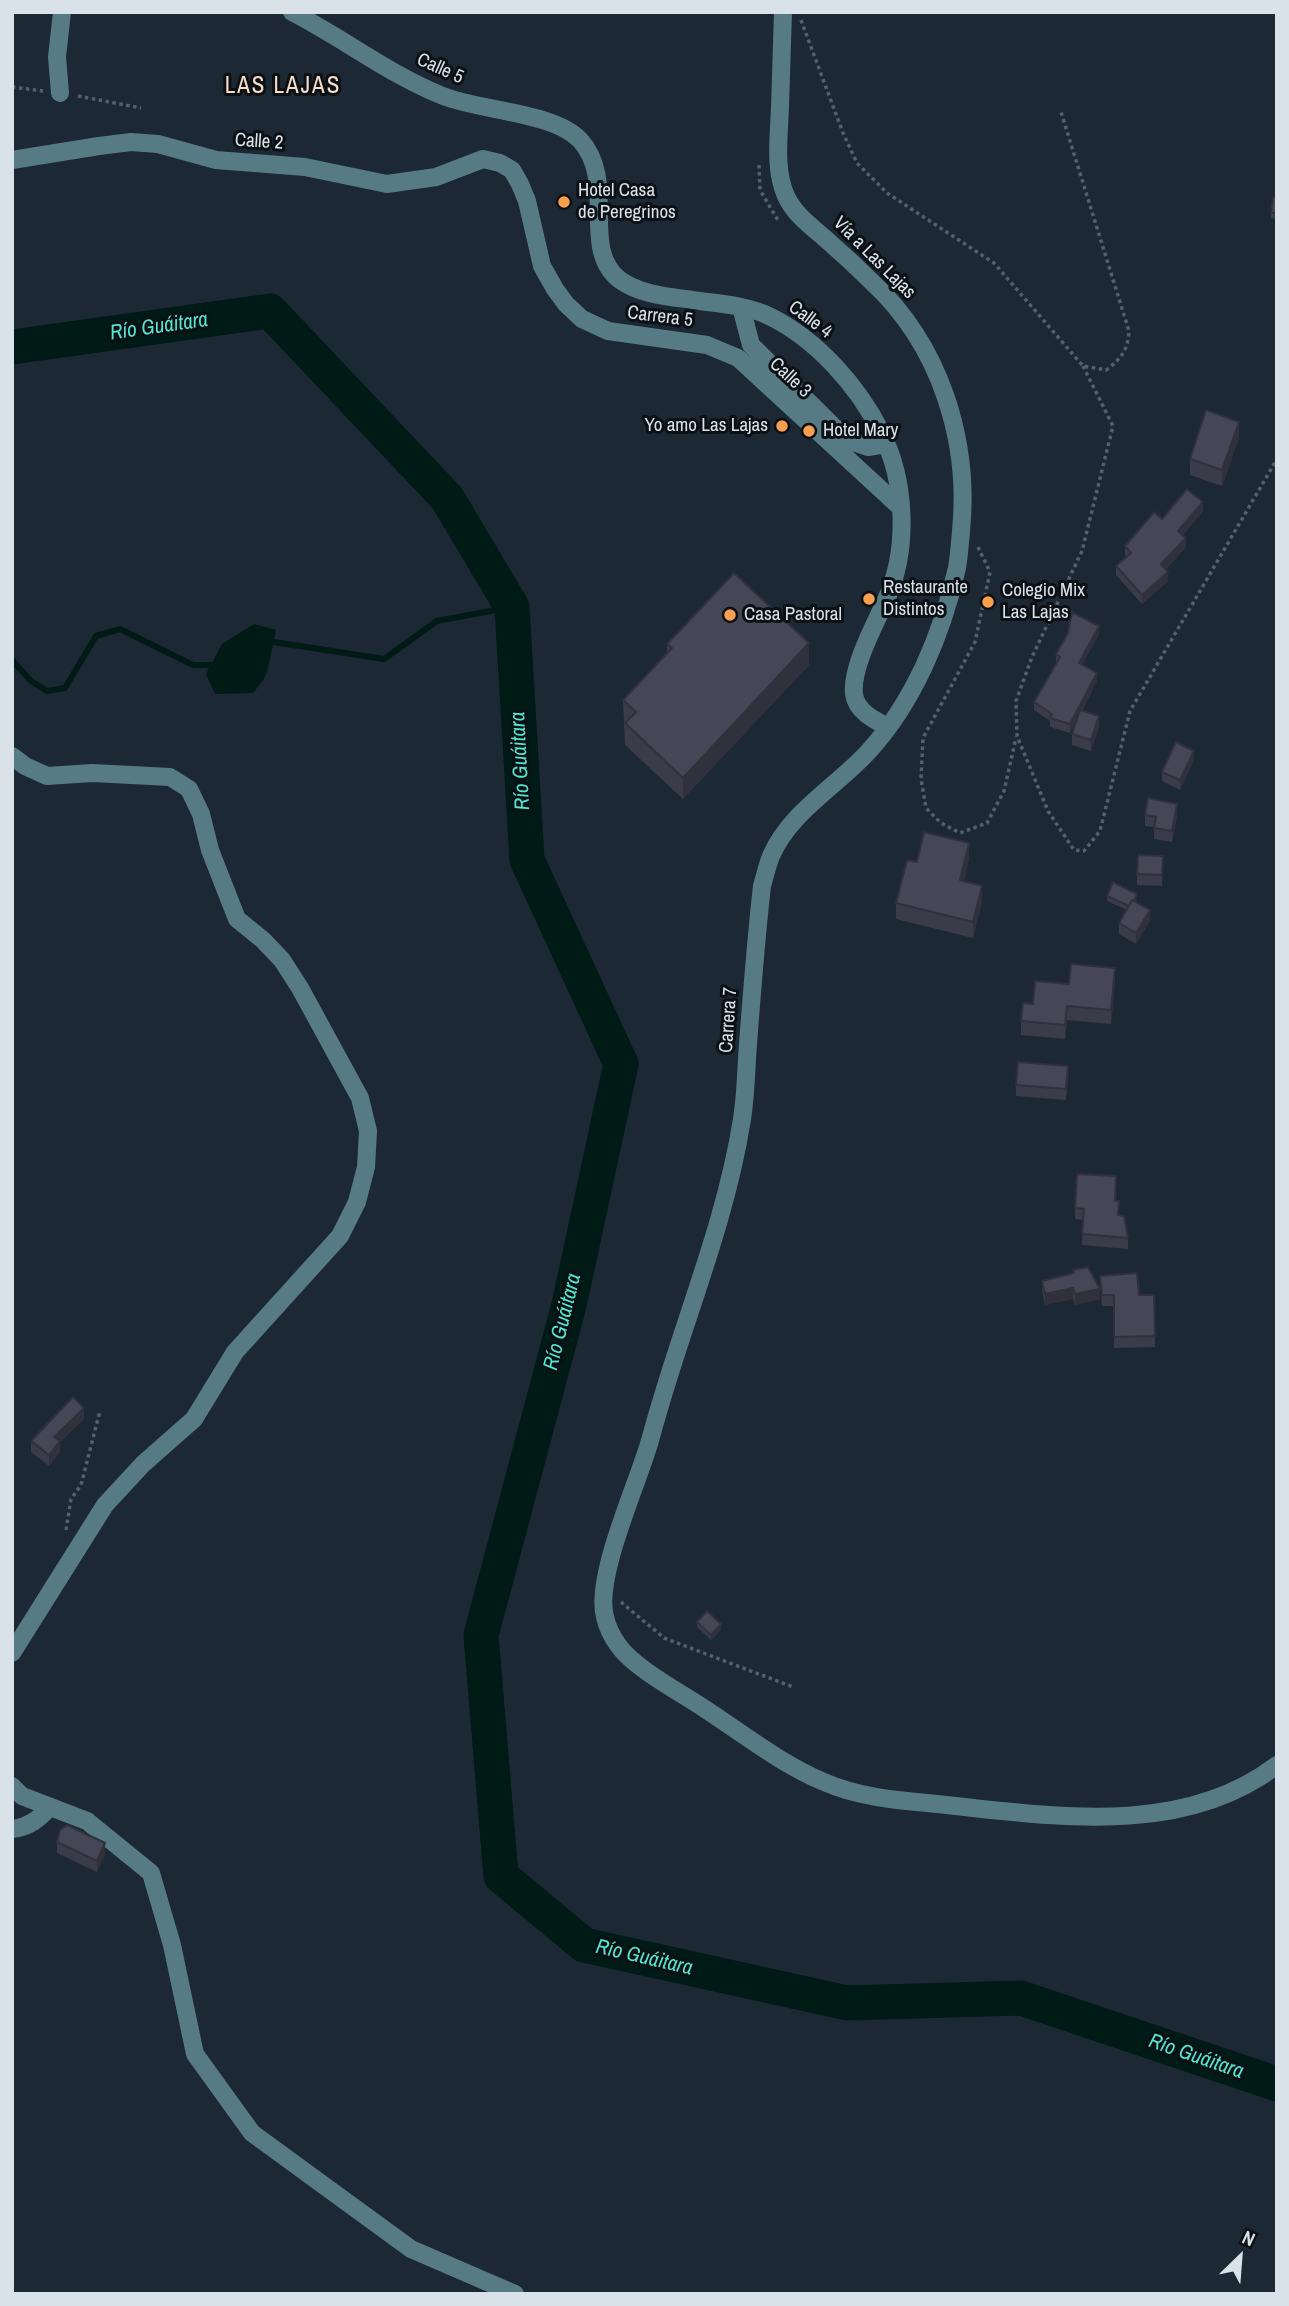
<!DOCTYPE html>
<meta charset="utf-8">
<style>
body{margin:0}
#map{position:relative;width:1289px;height:2306px;overflow:hidden;background:#1c2833;font-family:"Archivo Narrow",sans-serif}
canvas{display:block}
.frame{position:absolute;inset:0;border:14px solid #d9e1e9;pointer-events:none}
.north{position:absolute;left:1205px;top:2222px;width:70px;height:70px;-webkit-text-stroke:5px #0b1015;paint-order:stroke;rotate:25deg;font-size:19px;font-weight:700;line-height:28px;text-align:center;color:#d9e1e9}
.north::after{content:'';display:block;margin:auto;width:24px;height:32px;background:#d9e1e9;clip-path:polygon(50% 0,100% 100%,50% 72%,0 100%)}
</style>
<div id="map">
<canvas width="1289" height="2306"></canvas>
<div class="frame"></div>
<div class="north">N</div>
</div>
<script>
const context = document.querySelector('canvas').getContext('2d');
context.lineJoin = 'round';
function fill(path, color) { context.fillStyle = color; context.fill(path, 'evenodd'); }
function trace(path, color, width, dash) { context.strokeStyle = color; context.lineWidth = width; context.lineCap = dash ? 'butt' : 'round'; context.setLineDash(dash || []); context.stroke(path); }
function write(font, color, halo, rows, align = 'center') {
  context.font = font + ' "Archivo Narrow",sans-serif'; context.lineWidth = 6; context.setLineDash([]); context.textBaseline = 'middle'; context.strokeStyle = halo; context.fillStyle = color; for (const [text, x, y, turn = 0] of rows) {
    context.save(); context.translate(x, y); context.rotate((+turn || 0) * Math.PI / 180); context.textAlign = isNaN(turn) ? turn : align; if (halo) context.strokeText(text, 0, 0); context.fillText(text, 0, 0); context.restore();
  }
}
const water = new Path2D(`
 M 254,624 L 276,630 L 268,668 L 264,679 L 253,693 L 215,694 L 206,674 L 222,644 Z`);
const stream = new Path2D(`
 M 267,641 L 384,659 L 437,621 L 512,607
 M 12,660 L 31,681 L 47,691 L 65,688 L 96,636 L 120,629 L 193,665 L 218,665`);
const river = new Path2D(`
 M 12,347 L 270,311 L 447,498 L 512,607 L 527,860 L 621,1064 L 569,1305 L 481,1635 L 501,1876 L 584,1945 L 847,2003 L 1021,1998 L 1277,2084`);
const path = new Path2D(`
 M 801,20 L 843,133 L 857,163 L 887,193 L 994,263 L 1083,366 L 1106,370 C 1121,359 1128,350 1129,331 L 1061,112
 M 12,87 L 43,91
 M 78,96 L 141,108
 M 759,165 L 760,190 L 779,222
 M 1083,366 L 1113,426 L 1082,551 L 1032,657 L 1016,701 L 1017,736 L 1048,811 L 1074,850 L 1084,851 L 1100,831 L 1130,711 L 1277,459
 M 978,547 L 990,572 L 975,642 L 923,738 L 921,779 L 926,808 L 941,823 L 960,833 L 987,823 L 1004,791 L 1016,738
 M 66,1530 L 71,1499 L 81,1485 L 100,1411
 M 621,1602 L 664,1638 L 793,1687`);
const minor = new Path2D(`
 M 292,12 C 343,38 390,75 443,96 C 481,111 553,112 580,140 C 618,181 579,249 620,280 C 642,296 674,297 700,301 C 724,304 749,306 771,317 C 817,340 858,386 881,432 C 906,481 909,549 886,600 C 875,624 851,668 854,694 C 856,711 874,720 888,727
 M 783,12 C 782,44 781,76 780,107 C 779,137 774,169 786,196 C 795,216 814,228 829,242 C 844,255 858,268 872,282 C 940,345 970,440 961,531 C 960,543 959,556 957,568 C 942,634 914,702 868,752 C 837,786 790,812 771,856 C 767,866 765,876 762,886 C 756,939 752,991 748,1044 C 746,1069 746,1094 742,1119 C 725,1228 679,1331 651,1437 C 639,1482 594,1576 605,1617 C 607,1626 613,1638 618,1645 C 634,1668 678,1691 702,1707 C 742,1733 781,1764 824,1782 C 856,1796 892,1800 927,1803 C 1041,1814 1178,1841 1277,1765
 M 60,93 L 57,57 L 62,12
 M 12,160 L 99,146 L 131,142 L 158,144 L 216,160 L 305,167 L 387,184 L 436,177 L 483,159 L 500,163 L 512,170 L 520,184 L 527,201 L 542,266 L 555,289 L 566,304 L 582,319 L 608,331 L 707,345 L 738,358 L 901,508
 M 741,307 L 751,345 L 847,440 L 868,447 L 886,444
 M 12,756 L 25,766 L 47,776 L 92,773 L 170,777 L 189,789 L 201,814 L 210,850 L 237,919 L 263,940 L 282,960 L 300,988 L 360,1098 L 368,1131 L 366,1167 L 357,1202 L 340,1236 L 235,1352 L 194,1419 L 143,1464 L 105,1505 L 12,1653
 M 12,1786 L 22,1796 L 87,1821 L 151,1873 L 172,1945 L 195,2054 L 252,2133 L 411,2249 L 515,2294
 M 12,1829 C 29,1827 39,1819 50,1807`);
const wall = new Path2D(`
 M 1277,197 L 1277,219 L 1271,218 L 1271,213 Z
 M 1239,438 L 1222,486 L 1190,475 L 1190,459 Z
 M 1203,511 L 1183,535 L 1186,547 L 1166,569 L 1168,581 L 1142,604 L 1116,575 L 1116,566 L 1127,557 L 1125,555 L 1125,546 L 1162,519 Z
 M 1099,634 L 1082,665 L 1097,681 L 1082,711 L 1099,727 L 1091,751 L 1072,745 L 1072,734 L 1076,722 L 1070,733 L 1050,727 L 1050,721 L 1034,710 L 1034,702 L 1056,663 L 1056,654 Z
 M 667,644 L 809,665 L 683,799 L 625,745 L 623,700 L 667,653 Z
 M 1194,760 L 1180,790 L 1162,781 L 1162,772 Z
 M 1145,815 L 1177,815 L 1172,842 L 1154,839 L 1154,827 L 1145,826 Z
 M 1163,856 L 1162,886 L 1137,885 L 1137,874 Z
 M 969,859 L 964,881 L 982,902 L 973,938 L 896,919 L 896,903 L 917,862 Z
 M 1107,896 L 1137,900 L 1136,902 L 1150,921 L 1136,944 L 1119,934 L 1119,923 L 1127,910 L 1107,901 Z
 M 1115,982 L 1111,1024 L 1067,1020 L 1065,1039 L 1021,1035 L 1021,1021 L 1033,1004 L 1069,984 Z
 M 1068,1077 L 1066,1100 L 1016,1096 L 1016,1085 Z
 M 1115,1201 L 1119,1215 L 1128,1238 L 1128,1249 L 1082,1245 L 1083,1220 L 1075,1219 L 1075,1208 Z
 M 1073,1270 L 1100,1299 L 1075,1305 L 1073,1299 L 1045,1305 L 1042,1291 L 1042,1281 L 1073,1273 Z
 M 1100,1276 L 1139,1295 L 1154,1295 L 1155,1347 L 1114,1348 L 1114,1306 L 1102,1306 Z
 M 84,1419 L 60,1442 L 60,1452 L 49,1466 L 31,1452 L 31,1441 Z
 M 697,1622 L 721,1630 L 711,1640 L 697,1627 Z
 M 57,1842 L 105,1854 L 97,1872 L 57,1853 Z`);
const shadedWall = new Path2D(`
 M 1239,422 L 1239,438 L 1222,486 L 1222,470 Z
 M 1203,502 L 1203,511 L 1178,540 L 1178,531 Z
 M 1186,538 L 1186,547 L 1161,573 L 1161,564 Z
 M 1168,572 L 1168,581 L 1142,604 L 1142,595 Z
 M 1099,626 L 1099,634 L 1079,671 L 1079,663 Z
 M 809,643 L 809,665 L 683,799 L 683,778 Z
 M 1097,673 L 1097,681 L 1070,733 L 1070,724 Z
 M 1099,716 L 1099,727 L 1091,751 L 1091,740 Z
 M 1194,751 L 1194,760 L 1180,790 L 1180,780 Z
 M 1177,804 L 1177,815 L 1172,842 L 1172,831 Z
 M 969,843 L 969,859 L 960,896 L 960,880 Z
 M 982,886 L 982,902 L 973,938 L 973,922 Z
 M 1150,910 L 1150,921 L 1136,944 L 1136,933 Z
 M 1115,968 L 1115,982 L 1111,1024 L 1111,1010 Z
 M 1067,1006 L 1067,1020 L 1065,1039 L 1065,1025 Z
 M 1073,1288 L 1073,1299 L 1045,1305 L 1045,1294 Z
 M 1100,1289 L 1100,1299 L 1075,1305 L 1075,1294 Z
 M 84,1408 L 84,1419 L 60,1442 L 60,1452 L 49,1466 L 49,1455 L 54,1437 Z
 M 721,1624 L 721,1630 L 711,1640 L 711,1635 Z
 M 105,1843 L 105,1854 L 97,1872 L 97,1861 Z`);
const building = new Path2D(`
 M 1273,197 L 1277,197 L 1277,213 L 1271,213 Z
 M 1206,410 L 1239,422 L 1222,470 L 1190,459 Z
 M 1187,489 L 1203,502 L 1178,531 L 1186,538 L 1161,564 L 1168,572 L 1142,595 L 1116,566 L 1131,553 L 1125,546 L 1154,512 L 1162,519 Z
 M 734,573 L 809,643 L 683,778 L 625,723 L 636,712 L 623,700 L 672,648 L 667,644 Z
 M 1072,612 L 1099,626 L 1079,663 L 1097,673 L 1070,724 L 1050,718 L 1052,714 L 1034,702 L 1060,657 L 1056,654 L 1068,633 Z
 M 1080,710 L 1099,716 L 1091,740 L 1072,734 Z
 M 1176,742 L 1194,751 L 1180,780 L 1162,772 Z
 M 1148,798 L 1177,804 L 1172,831 L 1154,828 L 1156,817 L 1145,815 Z
 M 924,832 L 969,843 L 960,880 L 982,886 L 973,922 L 896,903 L 907,860 L 917,862 Z
 M 1138,855 L 1163,856 L 1162,875 L 1137,874 Z
 M 1113,882 L 1137,894 L 1134,901 L 1132,900 L 1129,906 L 1107,896 Z
 M 1132,900 L 1150,910 L 1136,933 L 1119,923 Z
 M 1071,964 L 1115,968 L 1111,1010 L 1067,1006 L 1065,1025 L 1021,1021 L 1023,1003 L 1033,1004 L 1035,981 L 1069,984 Z
 M 1018,1062 L 1068,1066 L 1066,1089 L 1016,1085 Z
 M 1077,1174 L 1116,1176 L 1115,1201 L 1119,1201 L 1118,1215 L 1124,1216 L 1128,1238 L 1082,1234 L 1084,1209 L 1075,1208 Z
 M 1088,1267 L 1100,1289 L 1075,1294 L 1073,1288 L 1045,1294 L 1042,1281 L 1074,1273 L 1073,1270 Z
 M 1137,1273 L 1139,1295 L 1154,1295 L 1155,1336 L 1114,1337 L 1114,1295 L 1102,1295 L 1100,1276 Z
 M 73,1397 L 84,1408 L 54,1437 L 60,1441 L 49,1455 L 31,1441 Z
 M 707,1611 L 721,1624 L 711,1635 L 697,1622 Z
 M 67,1825 L 105,1843 L 97,1861 L 57,1842 L 60,1830 Z`);
const markers = [
 [564,202,7,"#fa9f4f"],
 [782,426,7,"#fa9f4f"],
 [809,431,7,"#fa9f4f"],
 [869,599,7,"#fa9f4f"],
 [988,602,7,"#fa9f4f"],
 [730,615,7,"#fa9f4f"]
];
const streetNames = [
 ["Calle 5",440,69,24],
 ["Calle 2",259,142,4],
 ["Vía a Las Lajas",874,258,45],
 ["Carrera 5",660,317,7],
 ["Calle 4",810,320,37],
 ["Calle 3",790,378,43],
 ["Carrera 7",729,1020,-86]
];
const poiNames = [
 ["Hotel Casa",578,191],
 ["de Peregrinos",578,213],
 ["Yo amo Las Lajas",768,426,"right"],
 ["Hotel Mary",823,431],
 ["Restaurante",883,588],
 ["Distintos",883,610],
 ["Colegio Mix",1002,591],
 ["Las Lajas",1002,613],
 ["Casa Pastoral",744,615]
];
const waterNames = [
 ["Río Guáitara",159,327,-8],
 ["Río Guáitara",521,761,-93],
 ["Río Guáitara",563,1322,-76],
 ["Río Guáitara",644,1958,13],
 ["Río Guáitara",1196,2057,19]
];
const quarterNames = [
 ["LAS LAJAS",283,87]
];
fill(water, '#001a15');
trace(stream, '#001a15', 6);
trace(river, '#001a15', 35);
trace(path, '#55606a', 3.5, [3.5, 3.5]);
trace(minor, '#567b84', 18);
fill(wall, '#3b3c4a');
fill(shadedWall, '#30313c');
fill(building, '#454656');
trace(building, '#30313c', 2);
for (const [x, y, r, color] of markers) { const dot = new Path2D(); dot.arc(x, y, r, 0, 2 * Math.PI); context.fillStyle = color; context.fill(dot); trace(dot, '#0b1015', 2.5); }
write('19px', '#d9e1e9', '#0b1015', streetNames);
write('19px', '#d9e1e9', '#0b1015', poiNames, 'left');
write('italic 21px', '#54e5cc', '#0b1015', waterNames);
context.letterSpacing = '2px';
write('23px', '#f8ddc9', '#0b1015', quarterNames);
context.letterSpacing = '0px';
</script>
